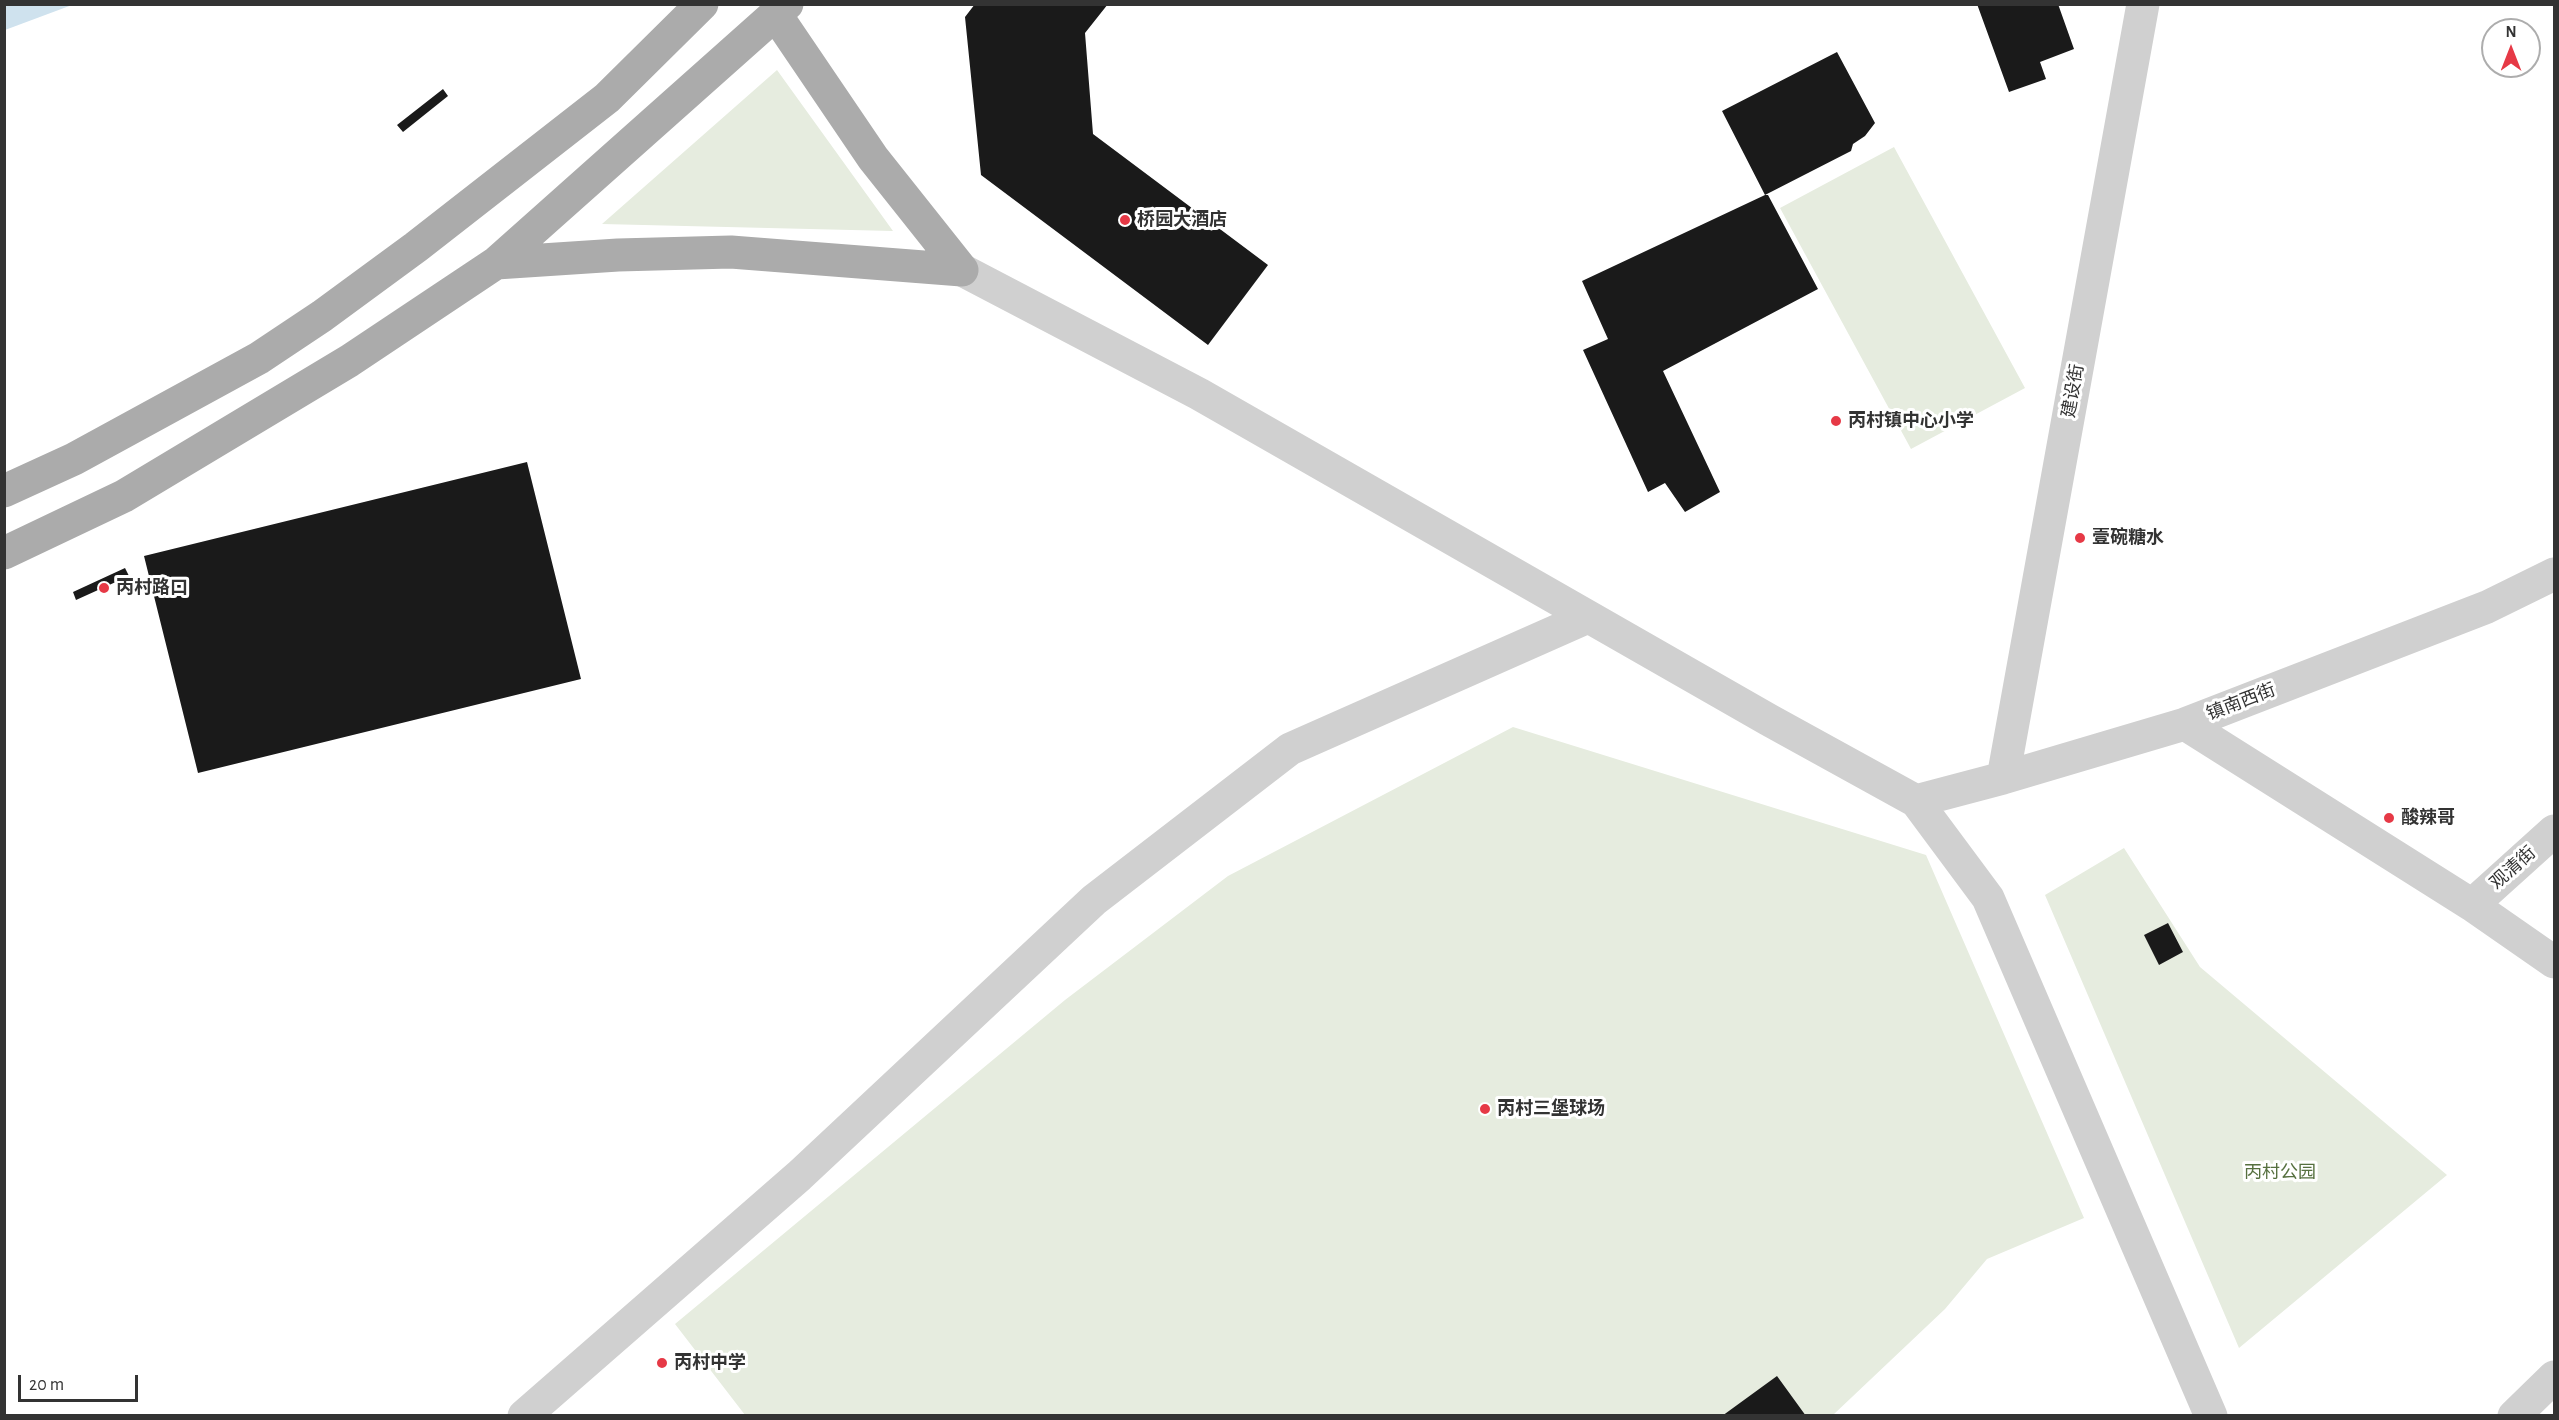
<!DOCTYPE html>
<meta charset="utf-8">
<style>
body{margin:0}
#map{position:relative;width:2559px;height:1420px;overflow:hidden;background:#fff;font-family:"Alegreya Sans",sans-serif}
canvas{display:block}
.frame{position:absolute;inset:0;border:6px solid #333;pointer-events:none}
.north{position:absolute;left:2481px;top:18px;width:60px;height:60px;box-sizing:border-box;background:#fff;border:2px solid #adadad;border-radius:50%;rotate:0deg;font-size:16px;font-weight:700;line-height:24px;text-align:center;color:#333}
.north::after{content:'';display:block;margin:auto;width:21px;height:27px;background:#e63946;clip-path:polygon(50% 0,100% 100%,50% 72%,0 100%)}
.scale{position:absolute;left:18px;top:1375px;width:120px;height:27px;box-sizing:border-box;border:3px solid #333;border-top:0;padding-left:8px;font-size:18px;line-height:21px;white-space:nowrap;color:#333;-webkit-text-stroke:4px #fff;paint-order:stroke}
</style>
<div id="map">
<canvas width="2559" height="1420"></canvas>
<div class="frame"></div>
<div class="north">N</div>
<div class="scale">20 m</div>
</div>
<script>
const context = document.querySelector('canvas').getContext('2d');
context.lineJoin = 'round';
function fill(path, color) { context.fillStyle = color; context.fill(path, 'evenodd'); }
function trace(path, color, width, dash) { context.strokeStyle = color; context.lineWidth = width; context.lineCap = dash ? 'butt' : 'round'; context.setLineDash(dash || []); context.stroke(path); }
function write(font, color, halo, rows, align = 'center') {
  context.font = font + ' "Alegreya Sans","Noto Sans SC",sans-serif'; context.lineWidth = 6; context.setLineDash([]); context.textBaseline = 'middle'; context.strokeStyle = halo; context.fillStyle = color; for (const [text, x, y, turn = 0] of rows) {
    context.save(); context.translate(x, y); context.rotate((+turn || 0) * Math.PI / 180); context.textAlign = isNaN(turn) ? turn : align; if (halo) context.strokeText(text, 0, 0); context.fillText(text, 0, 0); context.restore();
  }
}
const green = new Path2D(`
 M 777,70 L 893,231 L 602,224 Z
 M 1894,147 L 2025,388 L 1911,449 L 1780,208 Z
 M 1513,727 L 1926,855 L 2084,1218 L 1987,1259 L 1945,1309 L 1833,1415 L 745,1415 L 675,1324 L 1065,1000 L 1228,876 Z
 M 2124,848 L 2200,967 L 2447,1175 L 2239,1348 L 2045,895 Z`);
const water = new Path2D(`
 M 5,4 L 72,4 L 72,5 L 5,30 Z`);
const building = new Path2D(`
 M 975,4 L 1108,4 L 1085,33 L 1093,134 L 1268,265 L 1208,345 L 981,175 L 965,17 Z
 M 1977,4 L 2058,4 L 2074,49 L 2040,62 L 2046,79 L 2009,92 Z
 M 1837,52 L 1875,123 L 1865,136 L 1853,144 L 1851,151 L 1765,195 L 1722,111 Z
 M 443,89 L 448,96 L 403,132 L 397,125 Z
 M 1765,195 L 1768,195 L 1818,289 L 1663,371 L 1720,492 L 1685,512 L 1665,483 L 1648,492 L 1583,350 L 1608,339 L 1582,281 Z
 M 527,462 L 581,679 L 198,773 L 144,556 Z
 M 125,568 L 129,576 L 76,600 L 73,592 Z
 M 2168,923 L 2183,952 L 2159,965 L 2144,935 Z
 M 1777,1376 L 1806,1416 L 1722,1416 Z`);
const minor = new Path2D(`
 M 962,270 L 1199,394 L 1769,720 L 1916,801 L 1988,898 L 2211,1416
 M 2185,724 L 2472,905 L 2554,962
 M 2003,778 L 2143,4
 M 1916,801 L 2003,778 L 2185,724 L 2487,607 L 2554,574
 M 2472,905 L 2554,831
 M 524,1416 L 799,1176 L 1094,900 L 1290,749 L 1588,617
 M 2514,1416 L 2554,1377`);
const major = new Path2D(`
 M 776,15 L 873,158 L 962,270
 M 496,263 L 618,255 L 731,252 L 962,270
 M 4,491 L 74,459 L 259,358 L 322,316 L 416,247 L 607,98 L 702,4
 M 4,553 L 124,496 L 349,361 L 496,263 L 787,4`);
const markers = [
 [1125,220,6,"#e63946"],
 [1836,421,6,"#e63946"],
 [2080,538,6,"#e63946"],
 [104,588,6,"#e63946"],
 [2389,818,6,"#e63946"],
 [1485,1109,6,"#e63946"],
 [662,1363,6,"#e63946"]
];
const poiNames = [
 ["桥园大酒店",1137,220],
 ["丙村镇中心小学",1848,421],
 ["壹碗糖水",2092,538],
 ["丙村路口",116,588],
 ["酸辣哥",2401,818],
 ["丙村三堡球场",1497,1109],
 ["丙村中学",674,1363]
];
const streetNames = [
 ["建设街",2073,391,-80],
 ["镇南西街",2241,702,-21],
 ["观清街",2513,868,-42]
];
const parkNames = [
 ["丙村公园",2280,1173]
];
fill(green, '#e6ecdf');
fill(water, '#cfe2ee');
fill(building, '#1a1a1a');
trace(minor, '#d0d0d0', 33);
trace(major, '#ababab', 33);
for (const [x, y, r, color] of markers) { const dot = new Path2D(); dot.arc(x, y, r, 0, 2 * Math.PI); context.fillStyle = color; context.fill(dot); trace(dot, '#fff', 2); }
write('bold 18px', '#333', '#fff', poiNames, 'left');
write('18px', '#333', '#fff', streetNames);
write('18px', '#56703f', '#fff', parkNames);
</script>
